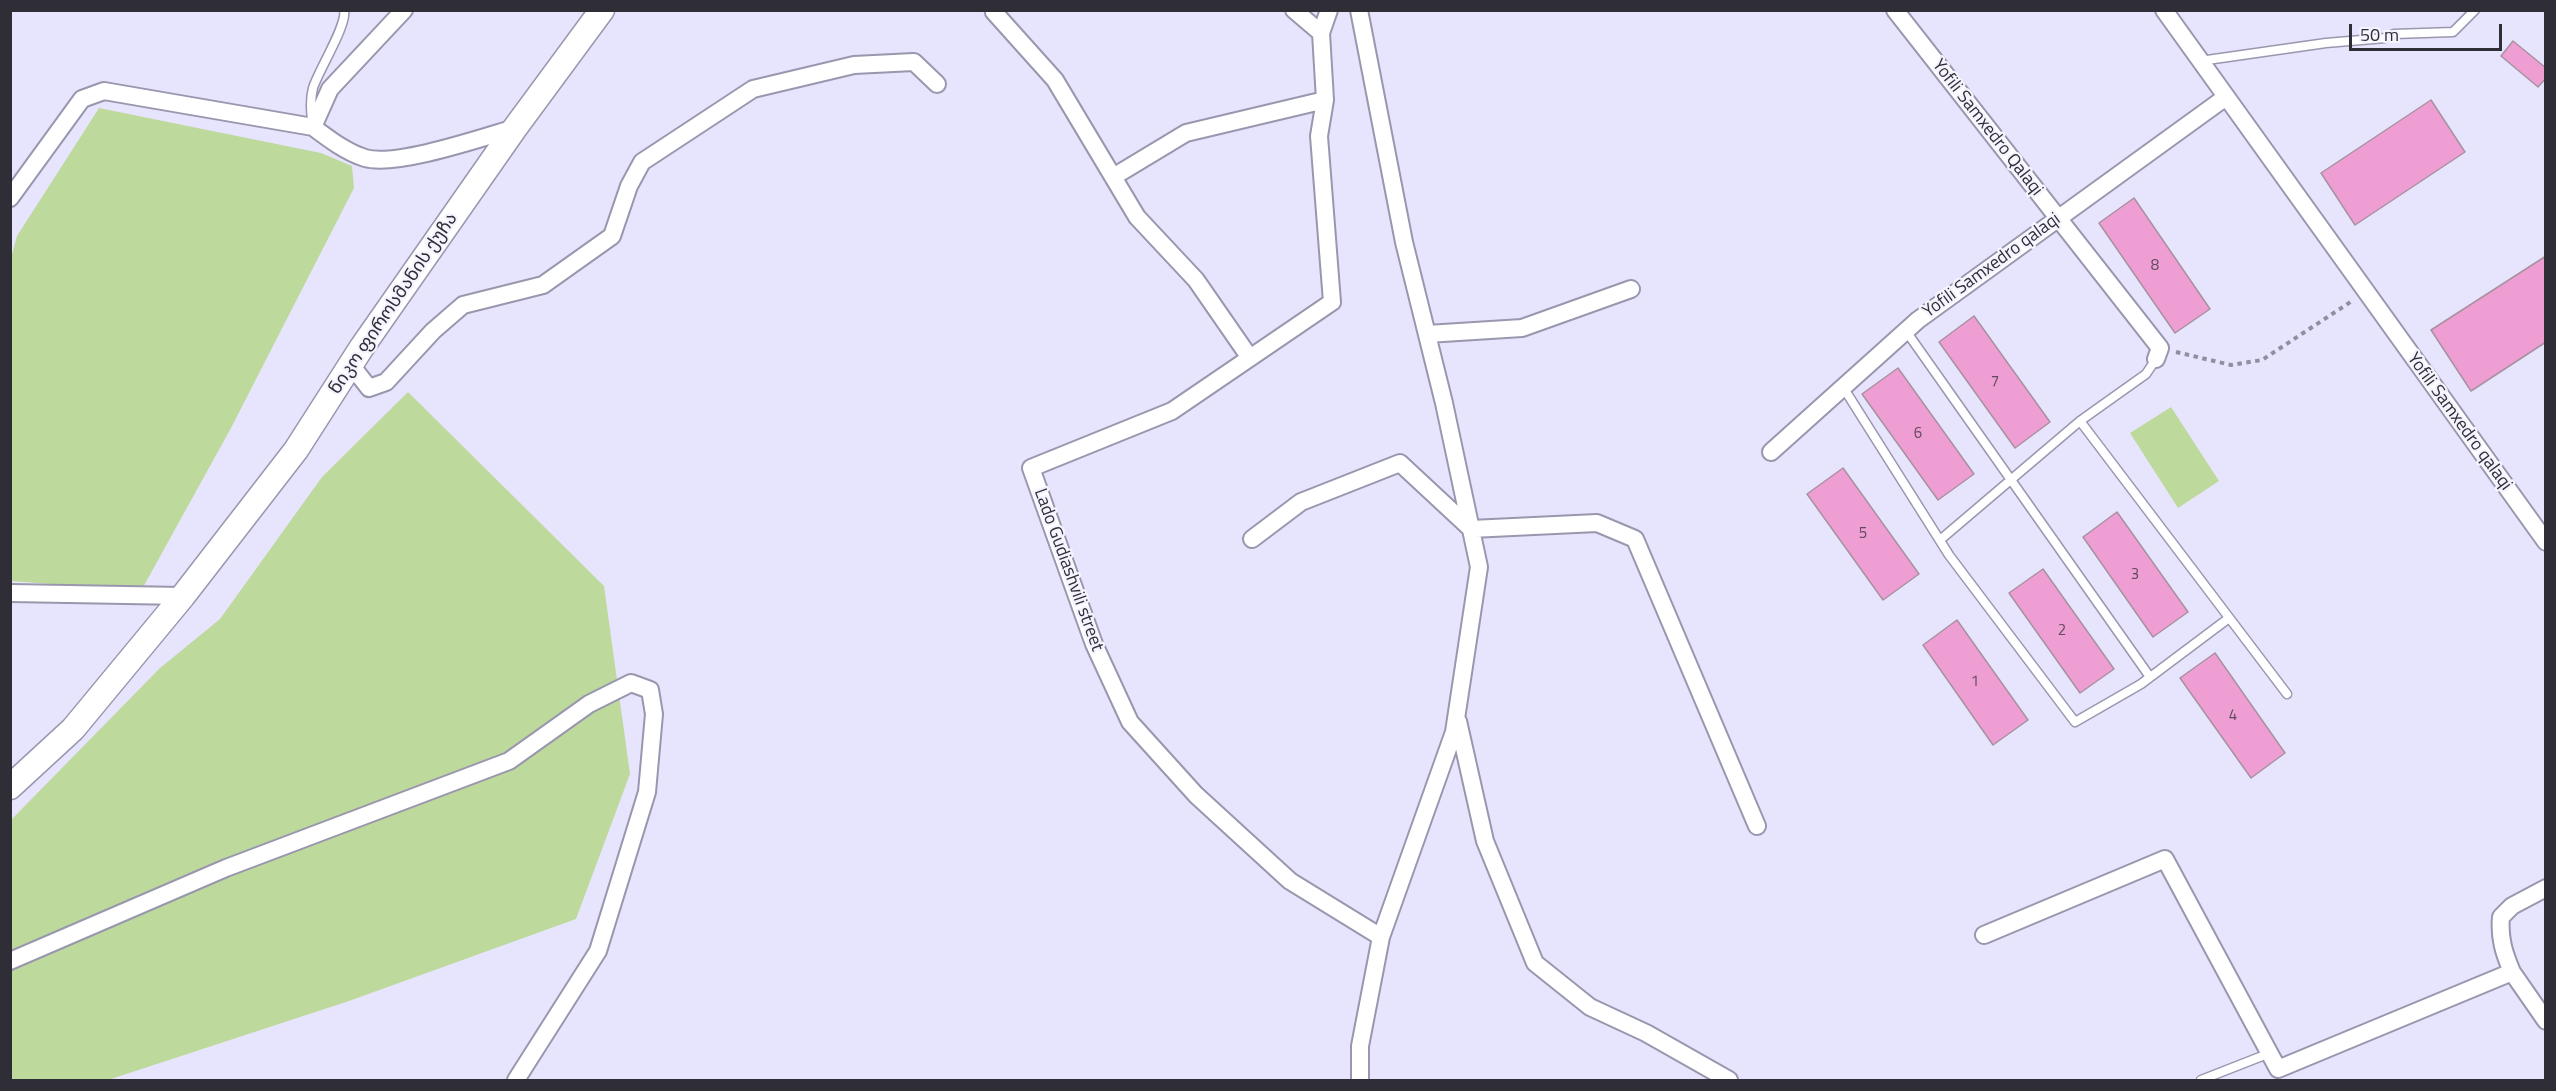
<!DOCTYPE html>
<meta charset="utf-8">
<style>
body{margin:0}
#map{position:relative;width:2556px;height:1091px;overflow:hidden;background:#e7e5fe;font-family:"Titillium Web",sans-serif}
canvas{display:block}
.frame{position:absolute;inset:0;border:12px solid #2f2e37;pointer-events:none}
.scale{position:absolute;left:2349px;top:24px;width:153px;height:27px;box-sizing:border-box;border:3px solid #2f2e37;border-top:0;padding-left:8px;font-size:18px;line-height:21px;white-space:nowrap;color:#2f2e37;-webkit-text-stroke:4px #f5f4fe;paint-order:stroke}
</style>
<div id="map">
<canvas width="2556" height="1091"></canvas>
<div class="frame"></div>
<div class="scale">50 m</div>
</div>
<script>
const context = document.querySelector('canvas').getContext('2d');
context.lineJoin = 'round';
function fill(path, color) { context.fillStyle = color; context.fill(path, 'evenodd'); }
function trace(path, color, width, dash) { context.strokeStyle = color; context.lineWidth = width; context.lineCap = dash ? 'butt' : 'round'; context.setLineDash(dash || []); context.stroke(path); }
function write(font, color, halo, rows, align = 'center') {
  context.font = font + ' "Titillium Web","Noto Sans Georgian",sans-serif'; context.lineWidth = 4.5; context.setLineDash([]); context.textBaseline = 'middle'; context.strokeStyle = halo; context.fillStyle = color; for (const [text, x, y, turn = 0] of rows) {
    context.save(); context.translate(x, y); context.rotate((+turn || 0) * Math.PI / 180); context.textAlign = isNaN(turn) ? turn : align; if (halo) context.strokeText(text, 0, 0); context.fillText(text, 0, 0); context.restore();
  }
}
const green = new Path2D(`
 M 99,108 L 321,153 L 352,166 L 354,188 L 231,428 L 141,591 L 11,581 L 11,258 L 17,236 Z
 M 408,392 L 604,586 L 630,774 L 576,919 L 349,1001 L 108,1080 L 11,1080 L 10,821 L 160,668 L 220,619 L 322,477 Z
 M 2171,407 L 2219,481 L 2178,508 L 2130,433 Z`);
const building = new Path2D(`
 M 2513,41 L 2546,68 L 2546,78 L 2538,87 L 2501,56 Z
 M 2431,100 L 2465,152 L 2355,225 L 2321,173 Z
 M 2134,198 L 2210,309 L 2175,333 L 2099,223 Z
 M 2546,256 L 2546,342 L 2471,391 L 2431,330 Z
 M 1974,316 L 2050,422 L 2015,448 L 1939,342 Z
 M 1898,368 L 1974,474 L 1938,500 L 1862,394 Z
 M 1843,468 L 1919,574 L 1883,600 L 1807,494 Z
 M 2117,512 L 2188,612 L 2153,637 L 2083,537 Z
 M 2043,569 L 2114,669 L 2080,693 L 2009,593 Z
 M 1957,620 L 2028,720 L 1993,745 L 1923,645 Z
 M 2215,653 L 2285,753 L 2251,778 L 2180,678 Z`);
const path = new Path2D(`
 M 2176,352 L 2231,365 L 2262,360 L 2352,301`);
const lane = new Path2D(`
 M 2200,61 L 2326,43 L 2385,38 L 2394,34 L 2453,32 L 2475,10
 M 312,121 C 311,110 310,99 313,88 C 318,71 348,24 344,10
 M 1906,331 L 2150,677
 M 1843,387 L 1949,555 L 2075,722 L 2141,684 L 2229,618
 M 2080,421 L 2287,694
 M 1940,540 L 2080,421 L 2146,374 L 2156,359
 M 2201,1080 L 2270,1053`);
const street = new Path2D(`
 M 995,10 L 994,12 L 1055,80 L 1137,217 L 1196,280 L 1250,358
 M 1294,10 L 1321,33
 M 1329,10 L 1321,33 L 1325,100 L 1319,136 L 1332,302 L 1172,411 L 1031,468 L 1094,644 L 1130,722 L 1196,795 L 1290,881 L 1381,937
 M 1359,10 L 1404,242 L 1444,403 L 1479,567 L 1454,732 L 1381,937 L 1360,1046 L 1360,1080
 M 1895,10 L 2160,348 L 2156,359
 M 2164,10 L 2546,542
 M 313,127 L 330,89 L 404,10
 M 1113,177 L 1186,133 L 1325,100
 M 10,198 L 82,99 L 104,91 L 313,127 C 329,139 346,152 365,158 C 396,167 481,138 515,128
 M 1427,334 L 1522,328 L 1631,289
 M 351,365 L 369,388 L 386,382 L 433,331 L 463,305 L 543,285 L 612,236 L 629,186 L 642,162 L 753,89 L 854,65 L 914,62 L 937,84
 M 1771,452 L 1918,320 L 2226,97
 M 1252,539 L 1301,502 L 1400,463 L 1471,529 L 1597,523 L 1635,539 L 1757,826
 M 10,593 L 183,596
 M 1458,721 L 1485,841 L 1535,963 L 1590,1007 L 1646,1033 L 1729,1080
 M 1984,935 L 2165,859 L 2278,1069 L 2512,972 L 2546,1021
 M 10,961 L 226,868 L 509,761 L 589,704 L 631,683 L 650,690 L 654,714 L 647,792 L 598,951 L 516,1080
 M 2512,972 C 2504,953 2499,938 2501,917 L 2512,906 L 2546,888`);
const secondary = new Path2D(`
 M 10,787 L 73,729 L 183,596 L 296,450 L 362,347 L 515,128 L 602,10`);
const numberNames = [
 ["8",2155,266],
 ["7",1995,382],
 ["6",1918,434],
 ["5",1863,534],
 ["3",2135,575],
 ["2",2062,631],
 ["1",1975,682],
 ["4",2233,716]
];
const streetNames = [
 ["Yofili Samxedro Qalaqi",1987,128,52],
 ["Yofili Samxedro qalaqi",1992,266,-36],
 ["ნიკო ფიროსმანის ქუჩა",394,304,-56],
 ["Yofili Samxedro qalaqi",2459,422,54],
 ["Lado Gudiashvili street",1068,570,70]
];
fill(green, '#bed99c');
fill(building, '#ef9ed4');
trace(building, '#a8919f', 1.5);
trace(lane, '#9997ae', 11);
trace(street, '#9997ae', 20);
trace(secondary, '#9997ae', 27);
trace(path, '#908fa0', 4, [4.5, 4.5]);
trace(lane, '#fff', 8);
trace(street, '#fff', 16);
trace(secondary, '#fff', 24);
write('15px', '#5f4a5e', null, numberNames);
write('18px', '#2f2e37', '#f5f4fe', streetNames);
</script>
